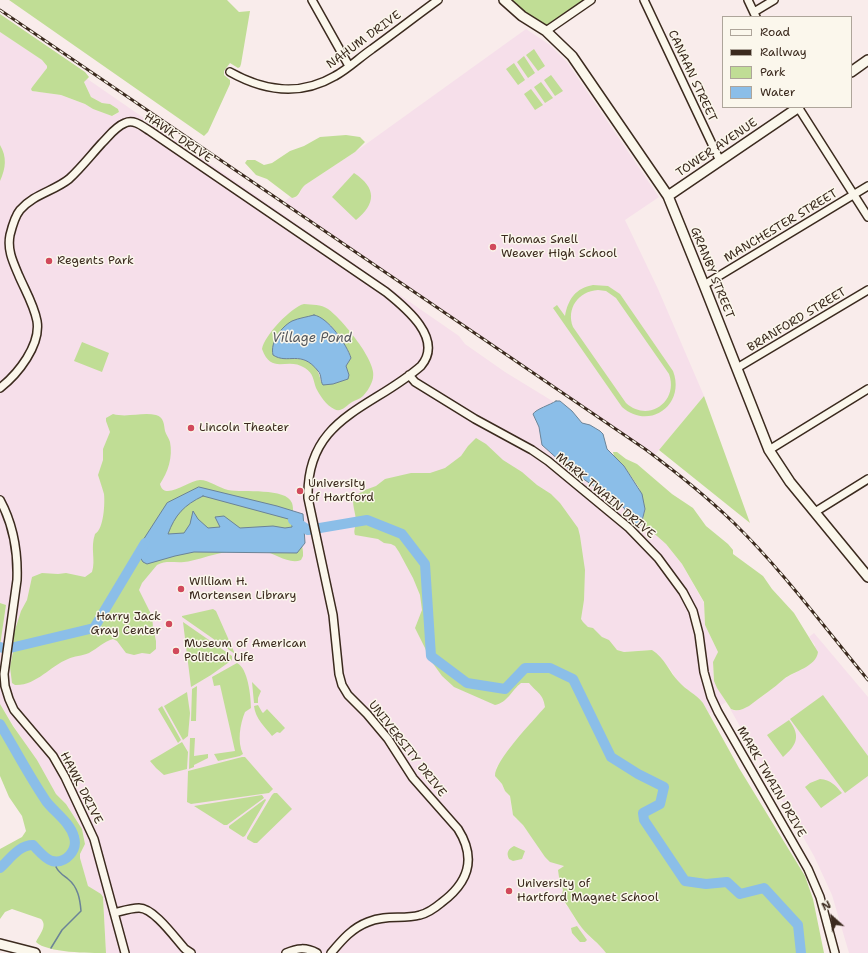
<!DOCTYPE html>
<style>
body{margin:0}
#map{position:relative;width:868px;height:953px;overflow:hidden;background:#f9eceb;font-family:"Shantell Sans",sans-serif}
canvas{display:block}
.legend{position:absolute;left:722px;top:16px;width:130px;height:92px;box-sizing:border-box;background:#fbf7ec;border:1px solid #aea59a;margin:0;padding:5px 7px;list-style:none;font-size:12px;color:#3b2a1e}
.legend li{display:flex;align-items:center;gap:8px;height:20px}
.legend b{width:20px;border:1px solid #aea59a}
.north{position:absolute;left:812px;top:897px;width:40px;height:40px;-webkit-text-stroke:3px #fbf7ec;paint-order:stroke;rotate:333deg;font-size:11px;font-weight:700;line-height:16px;text-align:center;color:#3b2a1e}
.north::after{content:'';display:block;margin:auto;width:14px;height:18px;background:#3b2a1e;clip-path:polygon(50% 0,100% 100%,50% 72%,0 100%)}
</style>
<div id="map">
<canvas width="868" height="953"></canvas>
<ul class="legend">
<li><b style="height:5px;background:#fbf7ec"></b>Road</li>
<li><b style="height:5px;background:#3b2a1e"></b>Railway</li>
<li><b style="height:11px;background:#c0dd95"></b>Park</li>
<li><b style="height:11px;background:#8bbee8"></b>Water</li>
</ul>
<div class="north">N</div>
</div>
<script>
const context = document.querySelector('canvas').getContext('2d');
context.lineJoin = 'round';
function fill(path, color) { context.fillStyle = color; context.fill(path, 'evenodd'); }
function trace(path, color, width, dash) { context.strokeStyle = color; context.lineWidth = width; context.lineCap = dash ? 'butt' : 'round'; context.setLineDash(dash || []); context.stroke(path); }
function write(font, color, halo, rows, align = 'center') {
  context.font = font + ' "Shantell Sans",sans-serif'; context.lineWidth = 3; context.setLineDash([]); context.textBaseline = 'middle'; context.strokeStyle = halo; context.fillStyle = color; for (const [text, x, y, turn = 0] of rows) {
    context.save(); context.translate(x, y); context.rotate((+turn || 0) * Math.PI / 180); context.textAlign = isNaN(turn) ? turn : align; if (halo) context.strokeText(text, 0, 0); context.fillText(text, 0, 0); context.restore();
  }
}
const built = new Path2D(`
 M 526,29 L 550,45 L 567,62 L 659,197 L 625,220 L 658,289 L 704,396 L 654,456 L 283,203 L 290,197 L 295,198 L 299,195 L 302,188 L 305,185 L 355,152 Z
 M 0,32 L 42,60 L 47,66 L 47,68 L 33,86 L 35,92 L 41,92 L 61,95 L 85,104 L 93,109 L 113,116 L 119,112 L 118,109 L 110,104 L 102,103 L 91,97 L 84,82 L 86,78 L 459,336 L 465,344 L 505,372 L 554,402 L 535,411 L 535,421 L 539,427 L 542,445 L 570,470 L 616,501 L 624,508 L 636,525 L 641,525 L 642,524 L 643,527 L 649,529 L 666,544 L 682,564 L 704,603 L 705,625 L 718,652 L 713,666 L 714,681 L 726,702 L 709,714 L 703,703 L 678,682 L 670,669 L 652,650 L 624,652 L 617,650 L 545,707 L 496,768 L 497,779 L 502,784 L 505,791 L 510,796 L 512,811 L 515,818 L 521,822 L 527,831 L 564,866 L 560,868 L 559,877 L 563,890 L 565,904 L 570,909 L 575,919 L 592,939 L 601,946 L 606,953 L 106,953 L 103,897 L 88,886 L 84,873 L 80,858 L 80,854 L 85,844 L 82,829 L 66,804 L 56,794 L 0,704 L 0,646 L 6,605 L 0,603 Z
 M 814,633 L 868,697 L 868,953 L 849,953 L 832,895 L 814,856 L 729,707 L 735,711 L 742,709 L 764,695 L 784,679 L 807,666 L 815,645 L 809,637 Z`);
const green = new Path2D(`
 M 9,0 L 227,0 L 239,12 L 250,11 L 241,64 L 240,67 L 238,68 L 230,63 L 224,71 L 224,75 L 230,80 L 230,84 L 208,132 L 204,136 Z
 M 504,0 L 591,0 L 546,31 Z
 M 0,14 L 85,72 L 89,77 L 84,82 L 91,97 L 102,103 L 110,104 L 118,109 L 119,112 L 112,116 L 93,109 L 85,104 L 61,95 L 32,91 L 31,89 L 33,86 L 47,68 L 47,66 L 42,60 L 0,32 Z
 M 534,49 L 545,66 L 538,71 L 526,55 Z
 M 524,56 L 535,73 L 528,78 L 517,62 Z
 M 514,63 L 525,80 L 518,85 L 506,69 Z
 M 551,75 L 563,91 L 555,96 L 544,80 Z
 M 541,82 L 553,98 L 545,103 L 534,87 Z
 M 531,89 L 543,105 L 535,110 L 524,94 Z
 M 346,135 L 360,137 L 365,142 L 355,152 L 305,185 C 299,190 300,197 292,198 L 267,179 L 256,175 L 245,163 L 247,160 L 255,160 L 264,165 L 272,163 L 290,151 L 304,146 L 320,137 Z
 M 0,145 C 7,157 6,168 0,181 Z
 M 354,173 C 377,188 376,204 356,220 L 332,197 Z
 M 593,285 L 608,286 L 620,294 L 673,371 C 686,405 649,431 622,407 L 553,308 L 557,305 L 565,316 C 568,299 576,288 593,285 ZM 598,290 L 606,291 L 616,298 L 669,374 C 679,402 648,423 626,403 L 573,327 C 566,309 578,291 598,290 Z
 M 304,304 C 312,305 321,304 328,309 C 341,318 378,362 373,378 C 372,384 367,392 363,396 C 360,399 355,400 352,402 C 346,406 341,413 334,409 C 326,405 320,396 316,388 C 313,380 314,374 305,368 C 287,356 272,376 262,349 C 264,336 291,307 304,304 ZM 306,317 C 312,319 320,319 325,321 C 334,326 348,348 351,358 L 346,366 L 349,375 L 348,378 L 333,384 L 321,382 C 317,358 300,358 280,358 L 298,319 Z
 M 82,342 L 109,353 L 102,372 L 74,361 Z
 M 704,396 L 750,523 L 659,450 Z
 M 113,414 C 127,418 142,412 156,415 C 164,417 164,425 165,431 C 166,435 169,438 170,442 C 173,457 168,472 160,484 C 164,502 189,480 200,480 C 209,480 219,488 228,490 C 243,493 286,487 292,503 C 294,509 292,515 294,521 C 297,532 304,545 303,556 L 301,560 C 289,565 275,553 263,551 C 248,549 232,550 217,554 C 206,556 195,561 184,562 C 174,563 166,560 157,565 L 142,583 L 139,590 L 152,616 L 153,627 L 156,641 L 156,649 L 150,654 L 142,653 L 134,655 L 126,653 L 117,641 L 113,639 C 103,642 98,648 89,653 C 82,656 74,656 68,659 C 50,666 36,686 15,685 L 12,683 L 10,667 L 13,652 L 14,633 L 21,611 L 27,600 L 32,577 L 42,573 L 58,574 L 66,573 L 85,577 L 92,572 C 96,560 90,548 95,534 C 104,529 105,503 104,494 C 102,487 100,481 98,475 L 103,460 L 103,449 L 110,432 L 106,421 L 106,418 Z
 M 476,438 L 486,444 L 503,460 L 522,472 L 537,485 L 551,494 L 560,503 L 578,528 L 580,536 L 585,570 L 584,600 L 581,619 L 583,622 L 588,627 L 593,628 L 602,637 L 609,640 L 617,650 L 624,652 L 652,650 C 665,658 669,672 679,682 C 686,690 696,694 703,703 L 739,768 L 805,876 L 813,899 L 824,953 L 606,953 C 599,943 589,937 582,928 C 577,922 574,916 570,910 C 566,903 563,901 562,894 L 563,890 L 559,877 L 558,870 L 564,866 L 550,862 L 545,857 L 523,825 L 513,815 L 510,796 L 505,791 L 502,784 L 495,776 C 494,761 534,720 545,707 C 543,693 537,693 529,683 L 521,683 C 512,690 507,703 495,705 L 454,687 L 442,676 L 429,658 L 425,648 L 415,628 L 422,610 L 420,595 L 413,578 L 399,552 L 395,546 L 391,544 L 384,543 L 378,539 L 355,535 C 353,530 356,527 356,522 C 356,513 351,503 354,495 L 362,492 L 365,490 L 376,486 L 385,479 L 411,473 L 430,473 L 445,468 L 461,456 L 468,446 Z
 M 613,452 L 617,452 L 626,459 L 637,464 L 672,494 L 693,508 L 706,526 L 728,544 L 733,550 L 733,554 L 763,576 L 772,589 L 794,613 L 818,652 C 816,667 794,671 784,679 C 773,689 760,697 749,706 C 743,709 738,712 731,709 L 717,688 L 714,681 L 713,662 L 718,652 L 705,625 L 704,602 L 682,564 L 666,544 L 649,529 L 643,527 L 642,524 L 645,509 L 639,488 L 624,466 L 614,456 Z
 M 0,603 L 6,605 L 0,646 Z
 M 213,609 L 216,611 L 235,654 L 182,617 L 182,616 Z
 M 183,622 L 232,656 L 232,660 L 211,675 L 191,687 Z
 M 237,663 C 248,668 251,697 251,708 L 245,712 C 240,724 237,742 243,754 L 240,756 L 218,761 L 214,754 L 235,751 L 220,685 L 214,686 L 212,677 Z
 M 252,682 L 261,691 L 258,698 L 258,703 L 254,703 Z
 M 197,686 L 196,721 L 191,721 L 192,689 Z
 M 187,692 L 190,713 L 188,736 L 183,740 L 164,706 Z
 M 823,695 L 868,756 L 868,776 L 845,793 L 790,719 Z
 M 0,704 L 13,726 L 37,760 L 56,794 L 66,804 L 82,829 L 85,844 L 80,854 L 80,858 L 88,886 L 101,894 L 103,897 L 106,953 C 90,953 47,953 36,942 C 39,935 48,926 41,919 L 12,909 L 5,912 L 0,919 L 0,849 L 22,837 L 26,831 L 22,816 L 9,797 L 0,776 Z
 M 258,705 L 262,712 L 263,713 L 267,709 L 285,728 L 280,733 L 277,732 L 272,736 C 265,727 255,718 254,706 Z
 M 162,706 L 181,740 L 178,743 L 158,709 Z
 M 789,720 C 801,736 797,745 783,757 L 767,735 Z
 M 190,738 L 195,738 L 194,756 L 208,754 L 208,758 L 194,765 L 194,767 L 189,769 Z
 M 182,742 L 188,752 L 187,769 L 164,775 L 156,768 L 150,761 Z
 M 242,757 L 245,757 L 273,789 L 269,793 L 191,804 L 187,802 L 188,771 Z
 M 820,779 C 831,780 835,785 842,793 L 821,808 L 805,787 L 810,783 Z
 M 274,793 L 277,793 L 292,809 L 257,843 L 254,843 L 247,839 L 247,837 L 272,795 Z
 M 262,795 L 264,798 L 227,825 L 224,825 L 194,806 Z
 M 265,799 L 266,800 L 245,836 L 243,837 L 229,828 L 229,826 Z
 M 514,846 L 525,851 L 522,859 L 513,861 L 509,859 C 506,853 508,849 514,846 Z
 M 577,926 L 587,940 L 585,942 L 580,942 L 572,933 L 571,928 Z`);
const water = new Path2D(`
 M 314,315 C 328,317 347,345 351,358 L 346,366 L 349,375 L 348,379 L 333,384 L 323,385 C 320,381 322,375 318,371 C 301,349 288,365 273,355 C 270,342 281,327 292,321 C 299,318 307,317 314,315 Z
 M 556,401 L 560,401 L 572,411 L 582,423 L 590,425 L 600,431 L 603,434 L 607,449 L 624,466 L 642,494 L 645,509 L 641,525 L 636,525 L 624,508 L 616,501 L 570,470 L 542,445 L 539,427 L 533,414 C 536,409 550,405 556,401 Z
 M 199,487 L 277,506 L 303,514 L 305,543 L 297,553 L 194,552 L 175,556 L 147,564 L 143,562 L 136,551 L 167,503 ZM 203,496 L 292,520 L 292,527 L 285,528 L 273,526 L 240,528 L 224,516 L 215,517 L 220,527 L 208,528 L 198,519 L 193,511 L 190,524 L 184,533 L 168,534 C 175,515 184,505 203,496 Z`);
const stream = new Path2D(`
 M 51,948 L 62,930 L 81,911 C 80,899 78,887 68,879 C 63,875 59,873 56,867 L 58,862`);
const river = new Path2D(`
 M 293,520 L 308,530 L 367,520 L 402,534 L 425,564 L 431,656 L 467,683 L 505,689 L 525,668 L 550,668 L 573,679 L 611,757 L 638,774 L 664,787 L 660,804 L 643,813 L 644,820 L 685,881 L 706,884 L 727,882 L 740,894 L 764,888 L 798,925 L 801,953
 M 0,647 L 6,649 L 94,628 L 145,543
 M 0,724 C 15,749 29,776 46,801 C 54,812 70,822 74,837 C 78,850 66,864 52,861 C 45,859 38,850 33,845 C 19,845 10,859 0,868`);
const minor = new Path2D(`
 M 312,0 L 349,66
 M 644,0 L 720,161
 M 748,0 L 756,17
 M 754,12 L 774,0
 M 546,31 L 591,0
 M 230,72 C 264,91 299,97 335,76 C 348,69 359,58 372,49 C 394,33 416,16 438,0
 M 798,107 L 868,217
 M 704,285 L 868,186
 M 737,368 L 868,290
 M 409,375 L 415,382 L 475,419 L 532,450 L 548,461 L 629,528 L 658,558 L 683,592 L 693,611 L 699,634 L 704,672 L 711,697 L 718,712 L 808,869 L 820,897 L 835,953
 M 0,388 C 18,374 41,345 37,321 C 34,305 25,290 19,276 C 13,262 7,250 10,235 C 12,227 15,216 20,210 C 34,194 54,191 69,179 C 81,168 91,155 102,143 C 109,136 115,127 125,123 C 134,119 142,126 150,131 L 386,292 C 406,308 444,339 421,366 C 372,409 306,417 308,498 L 333,615 L 339,674 L 342,685 L 348,695 L 367,714 L 388,739 L 413,778 L 458,829 C 477,859 468,883 441,903 C 435,908 428,913 420,915 C 402,920 388,914 368,922 C 352,928 342,940 331,953
 M 769,450 L 868,389
 M 0,500 C 13,524 18,553 17,580 L 4,674 L 5,686 L 9,699 L 14,710 L 53,756 L 65,777 L 94,839 L 125,953
 M 815,512 L 868,479
 M 114,913 C 122,911 131,908 139,908 C 154,908 175,938 185,949 L 191,953
 M 286,953 C 297,948 306,947 317,953`);
const major = new Path2D(`
 M 504,0 L 522,16 L 546,31 L 572,56 L 668,196 L 704,285 L 769,450 L 790,482 L 868,577
 M 851,72 L 868,60
 M 668,196 L 799,107
 M 0,944 L 35,953`);
const rail = new Path2D(`
 M 0,10 L 645,449 C 676,472 706,496 734,523 C 782,570 825,628 868,680`);
const markers = [
 [493,247,4,"#d1495b"],
 [49,261,4,"#d1495b"],
 [191,428,4,"#d1495b"],
 [300,491,4,"#d1495b"],
 [181,589,4,"#d1495b"],
 [169,624,4,"#d1495b"],
 [176,651,4,"#d1495b"],
 [509,891,4,"#d1495b"]
];
const streetNames = [
 ["NAHUM DRIVE",364,40,-36],
 ["CANAAN STREET",692,76,65],
 ["HAWK DRIVE",178,138,34],
 ["TOWER AVENUE",717,148,-34],
 ["MANCHESTER STREET",781,226,-31],
 ["GRANBY STREET",712,273,68],
 ["BRANFORD STREET",797,320,-31],
 ["MARK TWAIN DRIVE",605,496,40],
 ["UNIVERSITY DRIVE",407,749,52],
 ["MARK TWAIN DRIVE",771,782,60],
 ["HAWK DRIVE",81,788,63]
];
const poiNames = [
 ["Thomas Snell",501,240],
 ["Weaver High School",501,254],
 ["Regents Park",57,261],
 ["Lincoln Theater",199,428],
 ["University",308,484],
 ["of Hartford",308,498],
 ["William H.",189,582],
 ["Mortensen Library",189,596],
 ["Harry Jack",161,617,"right"],
 ["Gray Center",161,631,"right"],
 ["Museum of American",184,644],
 ["Political Life",184,658],
 ["University of",517,884],
 ["Hartford Magnet School",517,898]
];
const waterNames = [
 ["Village Pond",312,339]
];
fill(built, '#f6dfea');
fill(green, '#c0dd95');
fill(water, '#8bbee8');
trace(water, '#6b8397', 1);
trace(stream, '#6b8397', 1.5);
trace(river, '#8bbee8', 10);
trace(minor, '#3b2a1e', 10);
trace(major, '#3b2a1e', 12);
trace(minor, '#fbf7ec', 7);
trace(major, '#fbf7ec', 9);
trace(rail, '#3b2a1e', 3);
trace(rail, '#fbf7ec', 1.5, [4.5]);
for (const [x, y, r, color] of markers) { const dot = new Path2D(); dot.arc(x, y, r, 0, 2 * Math.PI); context.fillStyle = color; context.fill(dot); trace(dot, '#fbf7ec', 1.5); }
write('12px', '#3b2a1e', '#fbf7ec', streetNames);
write('12px', '#3b2a1e', '#fbf7ec', poiNames, 'left');
write('italic 13px', '#53565b', '#fbf7ec', waterNames);
</script>
